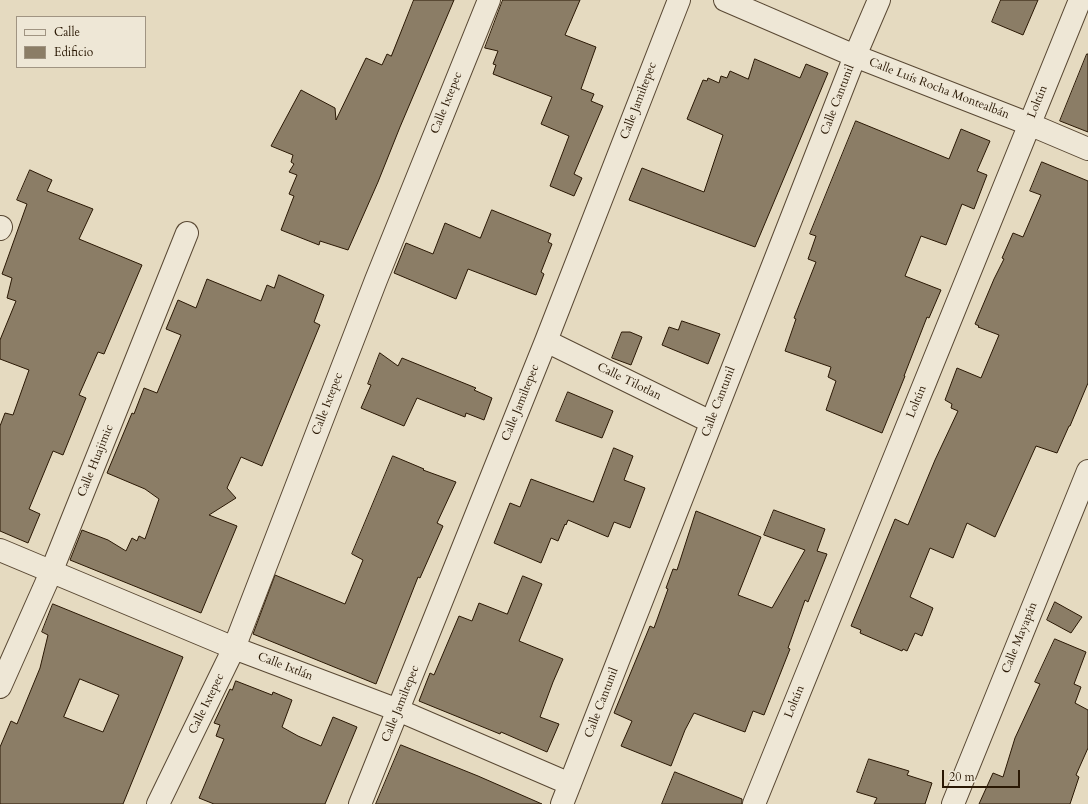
<!DOCTYPE html>
<meta charset="utf-8">
<style>
body{margin:0}
#map{position:relative;width:1088px;height:804px;overflow:hidden;background:#e5dac0;font-family:Cardo,serif}
canvas{display:block}
.legend{position:absolute;left:16px;top:16px;width:130px;height:52px;box-sizing:border-box;background:#eee7d6;border:1px solid #a09482;margin:0;padding:5px 7px;list-style:none;font-size:12px;color:#2a1804}
.legend li{display:flex;align-items:center;gap:8px;height:20px}
.legend b{width:20px;border:1px solid #a09482}
.scale{position:absolute;left:942px;top:770px;width:78px;height:18px;box-sizing:border-box;border:2px solid #2a1804;border-top:0;padding-left:5px;font-size:12px;line-height:14px;white-space:nowrap;color:#2a1804;-webkit-text-stroke:3px #eee7d6;paint-order:stroke}
</style>
<div id="map">
<canvas width="1088" height="804"></canvas>
<ul class="legend">
<li><b style="height:5px;background:#eee7d6"></b>Calle</li>
<li><b style="height:11px;background:#8b7d66"></b>Edificio</li>
</ul>
<div class="scale">20 m</div>
</div>
<script>
const context = document.querySelector('canvas').getContext('2d');
context.lineJoin = 'round';
function fill(path, color) { context.fillStyle = color; context.fill(path, 'evenodd'); }
function trace(path, color, width, dash) { context.strokeStyle = color; context.lineWidth = width; context.lineCap = dash ? 'butt' : 'round'; context.setLineDash(dash || []); context.stroke(path); }
function write(font, color, halo, rows, align = 'center') {
  context.font = font + ' Cardo,serif'; context.lineWidth = 3.5; context.setLineDash([]); context.textBaseline = 'middle'; context.strokeStyle = halo; context.fillStyle = color; for (const [text, x, y, turn = 0] of rows) {
    context.save(); context.translate(x, y); context.rotate((+turn || 0) * Math.PI / 180); context.textAlign = isNaN(turn) ? turn : align; if (halo) context.strokeText(text, 0, 0); context.fillText(text, 0, 0); context.restore();
  }
}
const building = new Path2D(`
 M 414,0 L 454,0 L 400,127 L 378,182 L 348,250 L 320,241 L 319,245 L 281,230 L 294,196 L 289,194 L 297,175 L 289,172 L 294,164 L 291,162 L 293,155 L 271,146 L 301,90 L 335,108 L 336,120 L 366,58 L 382,65 L 387,54 L 391,56 Z
 M 503,0 L 580,0 L 565,35 L 596,47 L 581,89 L 594,94 L 591,101 L 603,106 L 574,174 L 582,178 L 574,196 L 550,186 L 569,136 L 541,124 L 552,97 L 493,74 L 496,65 L 493,64 L 498,51 L 485,48 Z
 M 1001,0 L 1038,0 L 1023,35 L 992,22 Z
 M 1087,54 L 1088,54 L 1088,132 L 1060,121 Z
 M 755,59 L 800,78 L 806,64 L 828,73 L 755,247 L 629,200 L 642,168 L 704,192 L 723,135 L 687,119 L 703,80 L 707,81 L 708,78 L 719,83 L 721,76 L 727,78 L 730,71 L 748,79 Z
 M 856,121 L 949,159 L 961,129 L 990,141 L 977,171 L 987,175 L 974,209 L 962,204 L 946,245 L 921,236 L 905,276 L 941,290 L 929,318 L 927,317 L 904,376 L 905,376 L 882,433 L 826,410 L 836,381 L 828,377 L 831,367 L 785,351 L 796,319 L 794,318 L 816,262 L 808,259 L 816,236 L 810,234 Z
 M 1042,162 L 1088,181 L 1088,383 L 1070,426 L 1069,426 L 1057,453 L 1036,446 L 995,537 L 967,523 L 953,558 L 930,548 L 910,597 L 933,608 L 922,636 L 915,633 L 907,651 L 903,649 L 902,651 L 860,633 L 861,630 L 851,626 L 895,519 L 908,525 L 935,460 L 958,411 L 951,408 L 952,404 L 945,400 L 957,368 L 981,378 L 999,335 L 978,327 L 979,326 L 975,324 L 994,279 L 1004,259 L 1002,258 L 1013,233 L 1023,237 L 1041,195 L 1030,191 Z
 M 30,170 L 52,180 L 47,191 L 93,209 L 79,239 L 142,265 L 104,354 L 98,352 L 79,395 L 86,398 L 63,455 L 53,451 L 29,509 L 40,514 L 28,543 L 0,531 L 0,426 L 5,413 L 13,415 L 29,370 L 0,359 L 0,340 L 16,301 L 7,298 L 12,278 L 2,274 L 27,204 L 17,200 Z
 M 492,210 L 551,234 L 548,242 L 552,244 L 541,272 L 544,274 L 536,295 L 468,269 L 456,299 L 394,273 L 406,243 L 433,254 L 445,223 L 480,238 Z
 M 279,275 L 324,295 L 314,322 L 320,325 L 262,466 L 241,457 L 227,488 L 236,498 L 209,515 L 237,526 L 201,613 L 70,560 L 82,530 L 108,540 L 126,551 L 132,538 L 137,541 L 139,536 L 145,539 L 159,499 L 145,489 L 107,473 L 132,413 L 134,414 L 144,388 L 157,393 L 181,335 L 166,329 L 178,300 L 196,308 L 207,279 L 261,301 L 267,285 L 274,288 Z
 M 682,321 L 720,334 L 708,364 L 662,345 L 669,327 L 678,330 Z
 M 622,332 L 630,332 L 642,337 L 631,365 L 612,358 Z
 M 380,353 L 398,366 L 402,358 L 476,388 L 474,390 L 492,398 L 484,420 L 466,413 L 465,417 L 417,398 L 404,426 L 361,408 L 371,385 L 368,384 Z
 M 568,392 L 613,411 L 602,438 L 556,421 Z
 M 614,448 L 633,456 L 624,480 L 645,488 L 630,528 L 614,522 L 608,537 L 568,520 L 566,525 L 565,524 L 558,541 L 551,538 L 541,563 L 494,543 L 510,503 L 520,507 L 531,479 L 593,502 Z
 M 393,456 L 424,469 L 423,470 L 456,482 L 437,523 L 443,526 L 420,578 L 418,577 L 376,684 L 253,634 L 275,575 L 345,604 L 363,560 L 352,554 Z
 M 774,510 L 825,529 L 817,551 L 827,554 L 808,602 L 805,600 L 788,648 L 790,649 L 764,715 L 753,711 L 745,732 L 694,713 L 685,730 L 671,766 L 621,746 L 632,721 L 614,713 L 650,626 L 654,628 L 668,589 L 666,588 L 673,569 L 677,570 L 696,511 L 761,537 L 738,595 L 772,608 L 805,550 L 764,535 Z
 M 523,576 L 542,584 L 519,641 L 563,659 L 553,682 L 540,717 L 559,724 L 547,752 L 501,732 L 500,734 L 419,701 L 430,673 L 434,675 L 459,616 L 472,621 L 479,603 L 507,614 Z
 M 1055,602 L 1082,617 L 1071,633 L 1047,620 Z
 M 53,604 L 183,657 L 123,804 L 0,804 L 0,747 L 11,721 L 17,724 L 40,668 L 48,635 L 42,632 ZM 80,679 L 119,695 L 103,732 L 64,717 Z
 M 1055,639 L 1086,652 L 1074,684 L 1081,687 L 1075,703 L 1088,710 L 1088,748 L 1076,775 L 1079,777 L 1070,804 L 979,804 L 993,773 L 1003,777 L 1015,738 L 1040,684 L 1035,682 Z
 M 236,681 L 272,695 L 273,692 L 292,700 L 282,727 L 298,736 L 321,746 L 333,717 L 357,727 L 325,804 L 214,804 L 199,798 L 224,739 L 216,736 L 220,725 L 214,723 L 230,689 L 232,690 Z
 M 401,745 L 478,776 L 542,804 L 376,804 Z
 M 869,759 L 909,771 L 907,775 L 932,783 L 925,804 L 874,804 L 877,798 L 857,792 Z
 M 675,772 L 742,799 L 742,804 L 662,804 Z`);
const minor = new Path2D(`
 M 725,0 L 855,56 L 1029,124 L 1088,149
 M 0,229 L 1,227
 M 546,341 L 711,422
 M 0,550 L 234,648 L 398,710 L 570,784
 M 0,687 L 52,570 L 187,233
 M 158,804 L 234,648 L 376,280 L 489,0
 M 360,804 L 546,341 L 679,0
 M 562,804 L 855,56 L 879,0
 M 754,804 L 1080,0`);
const tertiary = new Path2D(`
 M 953,804 L 1088,471`);
const streetNames = [
 ["Calle Luís Rocha Montealbán",939,89,21],
 ["Calle Cantunil",838,100,-69],
 ["Calle Jamiltepec",639,101,-69],
 ["Loltún",1038,102,-68],
 ["Calle Ixtepec",447,103,-68],
 ["Calle Tilotlan",629,382,26],
 ["Calle Cantunil",719,402,-69],
 ["Loltún",917,402,-68],
 ["Calle Jamiltepec",521,403,-68],
 ["Calle Ixtepec",328,404,-69],
 ["Calle Huajimic",96,461,-68],
 ["Calle Mayapán",1020,638,-68],
 ["Calle Ixtlán",285,667,21],
 ["Loltún",795,702,-68],
 ["Calle Cantunil",602,703,-69],
 ["Calle Ixtepec",207,704,-64],
 ["Calle Jamiltepec",401,704,-68]
];
fill(building, '#8b7d66');
trace(building, '#2a1804', 1);
trace(minor, '#594833', 24);
trace(tertiary, '#594833', 24);
trace(minor, '#eee7d6', 22);
trace(tertiary, '#eee7d6', 22);
write('12px', '#2a1804', '#eee7d6', streetNames);
</script>
